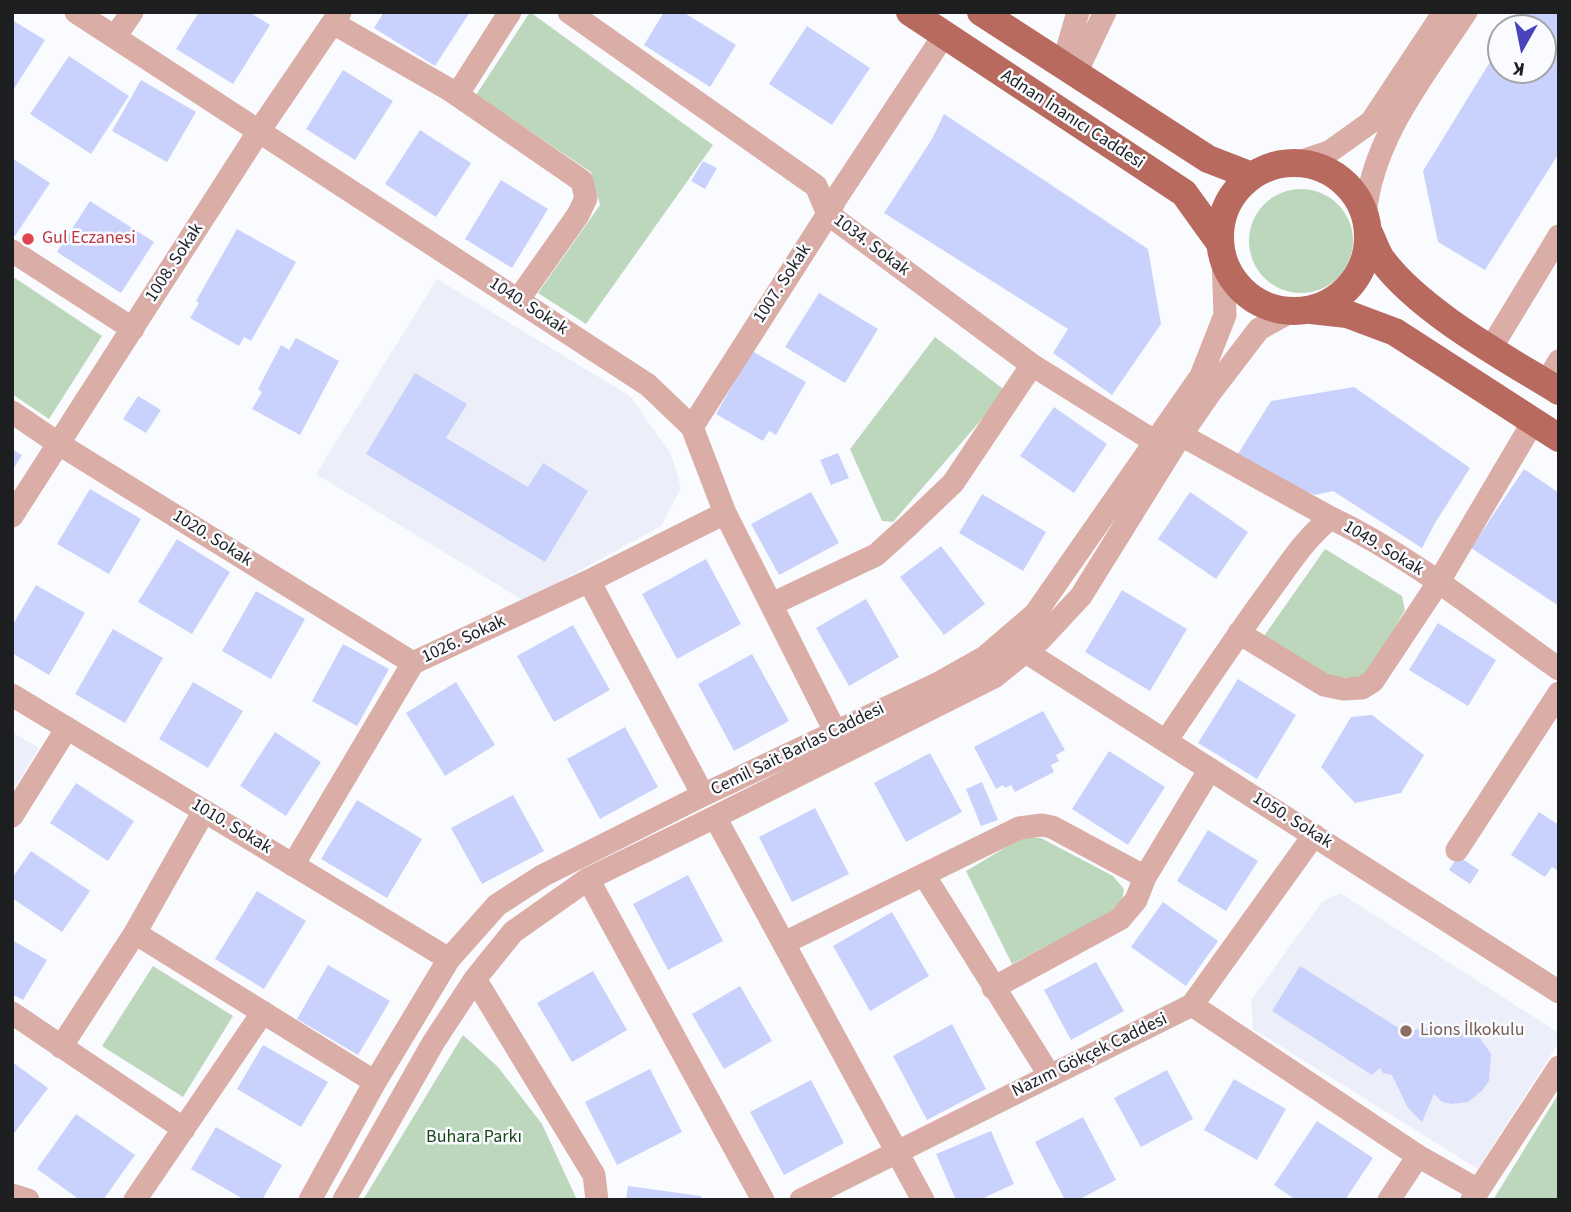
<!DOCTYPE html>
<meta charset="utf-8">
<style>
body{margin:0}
#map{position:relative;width:1571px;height:1212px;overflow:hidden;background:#fafbff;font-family:"Source Sans 3",sans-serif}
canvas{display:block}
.frame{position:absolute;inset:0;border:14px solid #1d1e20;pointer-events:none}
.north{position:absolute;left:1487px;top:14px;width:70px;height:70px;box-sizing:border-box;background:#fafbff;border:2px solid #a2a3a6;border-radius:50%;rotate:189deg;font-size:19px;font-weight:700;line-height:28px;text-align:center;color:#1d1e20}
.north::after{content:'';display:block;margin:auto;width:24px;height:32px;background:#4944ba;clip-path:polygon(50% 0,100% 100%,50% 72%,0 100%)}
</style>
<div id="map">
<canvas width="1571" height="1212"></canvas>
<div class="frame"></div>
<div class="north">K</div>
</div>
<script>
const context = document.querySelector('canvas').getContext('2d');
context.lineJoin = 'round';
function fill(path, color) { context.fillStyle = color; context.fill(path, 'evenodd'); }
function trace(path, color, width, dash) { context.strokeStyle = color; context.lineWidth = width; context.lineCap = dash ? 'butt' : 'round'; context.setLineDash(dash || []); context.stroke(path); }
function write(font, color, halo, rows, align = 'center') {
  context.font = font + ' "Source Sans 3",sans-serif'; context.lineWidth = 5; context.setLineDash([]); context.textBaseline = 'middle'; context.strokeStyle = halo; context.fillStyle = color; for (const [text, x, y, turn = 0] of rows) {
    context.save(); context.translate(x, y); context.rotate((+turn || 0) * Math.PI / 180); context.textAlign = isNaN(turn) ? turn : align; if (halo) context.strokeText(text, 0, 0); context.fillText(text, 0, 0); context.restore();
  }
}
const built = new Path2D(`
 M 437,279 L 630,396 L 671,454 L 681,488 L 661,526 L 524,601 L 316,474 Z
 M 12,732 L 39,748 L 12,792 Z
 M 1340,893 L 1559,1033 L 1559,1042 L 1478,1169 L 1253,1029 L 1251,1000 L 1322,902 Z`);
const green = new Path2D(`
 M 530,12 L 713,145 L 586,324 L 538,293 L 600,205 L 591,172 L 476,95 Z
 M1249 241a52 52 0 1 1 104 0a52 52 0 1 1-104 0Z
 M 12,276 L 102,336 L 49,419 L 12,394 Z
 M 935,337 L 1006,391 L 893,522 L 882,521 L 850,449 Z
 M 1325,549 L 1402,596 L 1405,610 L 1366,677 L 1331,677 L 1264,636 Z
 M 1023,837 L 1041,838 L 1113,876 L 1124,889 L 1122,902 L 1107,915 L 1012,964 L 966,871 Z
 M 153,966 L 233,1016 L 183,1097 L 102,1046 Z
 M 463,1035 L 498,1067 L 542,1124 L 577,1200 L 363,1200 Z
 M 1559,1093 L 1559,1200 L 1493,1200 Z`);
const building = new Path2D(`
 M 199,12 L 249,12 L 270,25 L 233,84 L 176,49 Z
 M 384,12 L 470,12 L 435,66 L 374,28 Z
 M 664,12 L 683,12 L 736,45 L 710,87 L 644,45 Z
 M 1521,12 L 1559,12 L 1559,153 L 1485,270 L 1438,242 L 1423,171 L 1501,44 L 1501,70 L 1543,70 L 1543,28 L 1511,28 Z
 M 12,20 L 45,40 L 12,92 Z
 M 807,26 L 870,68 L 832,125 L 769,84 Z
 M 69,56 L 129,96 L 91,154 L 30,114 Z
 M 343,70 L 393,101 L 355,160 L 306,129 Z
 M 141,80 L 196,112 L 167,162 L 112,131 Z
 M 944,114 L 1148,249 L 1161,324 L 1112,395 L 1053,353 L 1068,329 L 884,213 L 932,139 Z
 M 420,130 L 471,163 L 436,217 L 385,184 Z
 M 12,158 L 50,183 L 15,236 L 12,234 Z
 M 703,161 L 717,168 L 705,189 L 691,181 Z
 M 501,180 L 548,209 L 512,268 L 465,239 Z
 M 90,201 L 154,242 L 121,293 L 57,252 Z
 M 237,229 L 296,262 L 251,341 L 244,337 L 239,346 L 190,318 L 199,303 L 196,301 Z
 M 819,293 L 878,329 L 845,383 L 785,347 Z
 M 296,338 L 339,361 L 300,435 L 252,409 L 262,392 L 258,389 L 281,345 L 289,350 Z
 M 752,351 L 806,382 L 776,435 L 769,431 L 763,441 L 716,414 Z
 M 415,373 L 467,404 L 446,438 L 528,487 L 543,463 L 588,491 L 545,562 L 366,454 Z
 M 1354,387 L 1470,468 L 1435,523 L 1422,548 L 1333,491 L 1315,495 L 1292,486 L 1238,454 L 1271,401 Z
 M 138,396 L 161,410 L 146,433 L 123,419 Z
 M 1054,407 L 1107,444 L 1074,493 L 1020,456 Z
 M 12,449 L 22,455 L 12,471 Z
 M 838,453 L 849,478 L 831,485 L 820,460 Z
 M 1524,469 L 1559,493 L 1559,606 L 1471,548 Z
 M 90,489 L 141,519 L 109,574 L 57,544 Z
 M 811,492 L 839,543 L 779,575 L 751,524 Z
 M 1190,492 L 1248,532 L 1216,579 L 1158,539 Z
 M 982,494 L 1046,532 L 1023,571 L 959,533 Z
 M 177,539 L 230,572 L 192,634 L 138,602 Z
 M 941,546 L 985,604 L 944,635 L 900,577 Z
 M 706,559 L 741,624 L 677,659 L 642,594 Z
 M 36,585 L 85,613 L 49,675 L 12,653 L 12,626 Z
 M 1122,590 L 1187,629 L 1150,691 L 1085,652 Z
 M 256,591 L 305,619 L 271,679 L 222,651 Z
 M 866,599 L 899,657 L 849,686 L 816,628 Z
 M 1438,623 L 1496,660 L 1468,706 L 1409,670 Z
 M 573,625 L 610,690 L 554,722 L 517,656 Z
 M 113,629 L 163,658 L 125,723 L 75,694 Z
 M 343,644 L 389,669 L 357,726 L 312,701 Z
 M 752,654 L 789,721 L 734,751 L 698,684 Z
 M 1238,679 L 1296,715 L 1257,779 L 1198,743 Z
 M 193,682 L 243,711 L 208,768 L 159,739 Z
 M 456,682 L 495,745 L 445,776 L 406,713 Z
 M 1043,711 L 1065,750 L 1056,755 L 1059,761 L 1051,765 L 1054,772 L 1015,792 L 1011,785 L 1005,788 L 1003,785 L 996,789 L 974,747 Z
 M 1372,715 L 1424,755 L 1401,793 L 1355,803 L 1321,767 L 1351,717 Z
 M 625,727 L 658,787 L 600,819 L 567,759 Z
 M 275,732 L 321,762 L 286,816 L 240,786 Z
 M 1109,751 L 1165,787 L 1128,845 L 1072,809 Z
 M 930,753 L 962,812 L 906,842 L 874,783 Z
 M 982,782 L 998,820 L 981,826 L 966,789 Z
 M 76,783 L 134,821 L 108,861 L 50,823 Z
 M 513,795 L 544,851 L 482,884 L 451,828 Z
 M 357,800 L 422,839 L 387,898 L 321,859 Z
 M 815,808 L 849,874 L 792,902 L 759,837 Z
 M 1539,812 L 1559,825 L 1559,871 L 1552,867 L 1545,877 L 1511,855 Z
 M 1208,830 L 1258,861 L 1226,911 L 1177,881 Z
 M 31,851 L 90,891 L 62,932 L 12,898 L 12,878 Z
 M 1458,856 L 1479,870 L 1470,884 L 1449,870 Z
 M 688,875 L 723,941 L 668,970 L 633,904 Z
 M 257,891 L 306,921 L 264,989 L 215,959 Z
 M 1163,902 L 1218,941 L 1186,986 L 1131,947 Z
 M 892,912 L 929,976 L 870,1011 L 833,946 Z
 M 12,940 L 47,960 L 23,1000 L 12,994 Z
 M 1096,962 L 1124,1011 L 1071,1040 L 1044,990 Z
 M 328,965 L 390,1001 L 358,1055 L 297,1019 Z
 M 1300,966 L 1397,1027 L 1409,1031 L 1445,1025 L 1449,1037 L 1467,1032 L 1480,1038 L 1491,1054 L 1489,1081 L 1482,1091 L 1468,1102 L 1452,1104 L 1442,1102 L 1434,1094 L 1422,1122 L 1408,1108 L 1392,1075 L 1383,1073 L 1380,1068 L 1372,1075 L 1272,1011 Z
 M 593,971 L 627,1030 L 572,1062 L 537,1003 Z
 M 740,986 L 772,1041 L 724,1069 L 692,1014 Z
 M 952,1024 L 986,1089 L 927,1120 L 893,1056 Z
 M 263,1045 L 328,1082 L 301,1127 L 237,1089 Z
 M 12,1062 L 48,1088 L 12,1136 Z
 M 650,1069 L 682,1132 L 617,1165 L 585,1102 Z
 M 1167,1070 L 1193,1119 L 1141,1147 L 1114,1098 Z
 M 1234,1079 L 1286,1109 L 1257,1160 L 1204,1130 Z
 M 811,1080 L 844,1143 L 784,1175 L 750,1112 Z
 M 76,1114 L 135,1155 L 103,1200 L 80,1200 L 37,1169 Z
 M 1083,1117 L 1116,1180 L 1078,1200 L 1065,1200 L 1035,1142 Z
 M 1317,1121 L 1373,1158 L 1345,1200 L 1296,1200 L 1274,1185 Z
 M 216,1127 L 282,1165 L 262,1200 L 245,1200 L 191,1169 Z
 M 991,1131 L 1014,1184 L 979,1200 L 956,1200 L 936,1154 Z
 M 628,1186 L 701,1196 L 701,1200 L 626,1200 Z`);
const minor = new Path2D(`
 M 76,12 L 648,385 L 692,427 L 725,513 L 835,731
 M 569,12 L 816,186 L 828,214 L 1032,365 L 1154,441
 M 333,23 L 450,90 L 582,181 L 586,198 L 578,215 L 518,300
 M 115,37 L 132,12
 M 1063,64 L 1078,12
 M 1076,73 L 1105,12
 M 457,95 L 510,12
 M 1296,163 L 1329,152 L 1371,122 L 1444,12
 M 1365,216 C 1372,138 1424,76 1466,12
 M 12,251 L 133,329
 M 1491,348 L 1559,236
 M 1546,383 L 1559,361
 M 12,412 L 59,444 L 413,663
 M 692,427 L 828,214 L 835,200 L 944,35
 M 1181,435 L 1331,518
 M 12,516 L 259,131 L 340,12
 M 589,581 L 703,795
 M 772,604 L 876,555 L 908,526 L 953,483 L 1032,365
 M 1239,633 L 1324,685 L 1343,689 L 1362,688 L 1373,681 L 1438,583 L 1533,422
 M 1026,652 L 1559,992
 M 12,695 L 449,959
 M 1166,741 C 1200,691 1233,641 1268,593 C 1288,566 1305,538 1331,518 C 1413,557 1485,617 1559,669
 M 12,816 L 67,728
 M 715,817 L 923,1200
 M 1457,850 L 1559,693
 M 293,865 L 413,663 L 589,581 L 725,513
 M 924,875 L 1050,1076
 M 588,879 L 763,1200
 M 135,933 L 375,1082
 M 784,943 L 1019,828 L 1042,825 L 1052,827 L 1145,877
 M 475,979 L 594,1175 L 597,1200
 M 993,988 L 1120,919 L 1136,900 L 1145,877 L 1210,769
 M 1192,1005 L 1418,1156 L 1478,1190
 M 12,1013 L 184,1129
 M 61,1047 L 135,933 L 204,811
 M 12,1195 L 28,1200
 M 135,1200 L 263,1012
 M 310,1200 L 375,1082 L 449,959 L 497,905 L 542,876 L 703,795 L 937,684 L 985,657 L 1035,614 L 1201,376 L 1225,315 L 1223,256
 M 344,1200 L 433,1043 L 475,979 L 513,932 L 588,879 L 715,817 L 994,677 L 1040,640 L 1081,596 L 1181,435 L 1210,393 L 1259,329 L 1292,311
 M 801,1200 L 1192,1005 L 1314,835
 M 1389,1200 L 1418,1156
 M 1472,1200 L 1559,1067`);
const major = new Path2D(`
 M 910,12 L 1184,193 L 1220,243
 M 981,12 L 1208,159 L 1252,176
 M1220 237a74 74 0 1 1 148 0a74 74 0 1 1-148 0Z
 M 1368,231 C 1373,240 1376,252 1382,260 C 1421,312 1504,357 1559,391
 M 1311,310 L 1347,314 L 1395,332 L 1559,438`);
const markers = [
 [28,239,7,"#e0444e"],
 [1406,1031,7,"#8d6e63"]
];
const streetNames = [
 ["Adnan İnanıcı Caddesi",1072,120,33],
 ["1034. Sokak",871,246,37],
 ["1008. Sokak",175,263,-57],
 ["1007. Sokak",783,284,-57],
 ["1040. Sokak",528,307,33],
 ["1020. Sokak",212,539,32],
 ["1049. Sokak",1383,549,31],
 ["1026. Sokak",464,640,-25],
 ["Cemil Sait Barlas Caddesi",798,750,-26],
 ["1050. Sokak",1292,821,32],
 ["1010. Sokak",231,827,31],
 ["Nazım Gökçek Caddesi",1090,1056,-26]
];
const healthNames = [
 ["Gul Eczanesi",42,239]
];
const educationNames = [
 ["Lions İlkokulu",1420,1031]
];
const parkNames = [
 ["Buhara Parkı",474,1138]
];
fill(built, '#eceffa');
fill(green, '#bdd7bc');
fill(building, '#c9d2fd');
trace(minor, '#daada6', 23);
trace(major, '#b86a5e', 28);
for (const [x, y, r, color] of markers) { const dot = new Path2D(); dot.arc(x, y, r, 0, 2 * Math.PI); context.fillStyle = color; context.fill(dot); trace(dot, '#fafbff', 2.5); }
write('18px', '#1d1e20', '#fafbff', streetNames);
write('18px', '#be3a42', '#fafbff', healthNames, 'left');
write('18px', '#785e54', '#fafbff', educationNames, 'left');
write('18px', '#184719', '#fafbff', parkNames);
</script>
